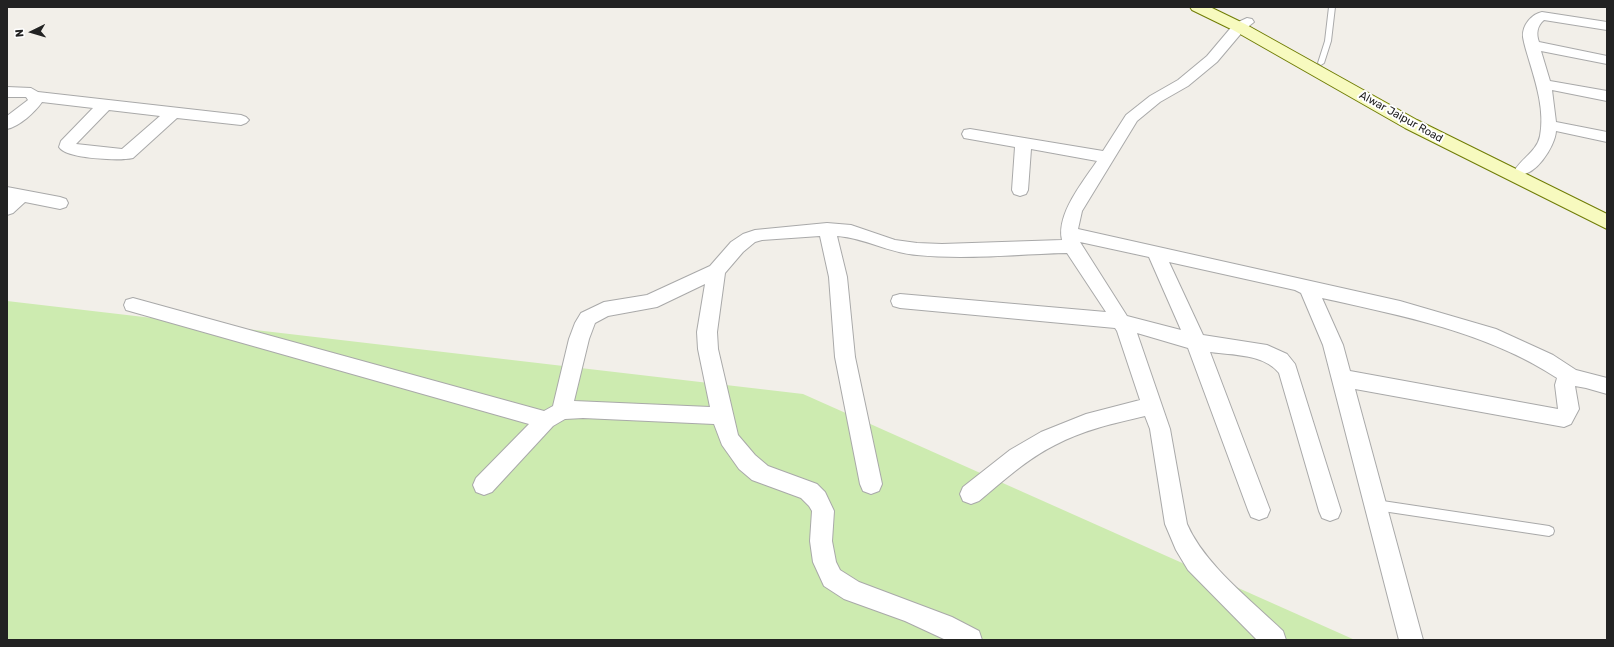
<!DOCTYPE html>
<style>
body{margin:0}
#map{position:relative;width:1614px;height:647px;overflow:hidden;background:#f2efe9;font-family:Rubik,sans-serif}
canvas{display:block}
.frame{position:absolute;inset:0;border:8px solid #222;pointer-events:none}
.north{position:absolute;left:12px;top:12px;width:40px;height:40px;-webkit-text-stroke:3px #fff;paint-order:stroke;rotate:265deg;font-size:11px;font-weight:700;line-height:16px;text-align:center;color:#222}
.north::after{content:'';display:block;margin:auto;width:14px;height:18px;background:#222;clip-path:polygon(50% 0,100% 100%,50% 72%,0 100%)}
</style>
<div id="map">
<canvas width="1614" height="647"></canvas>
<div class="frame"></div>
<div class="north">N</div>
</div>
<script>
const context = document.querySelector('canvas').getContext('2d');
context.lineJoin = 'round';
function fill(path, color) { context.fillStyle = color; context.fill(path, 'evenodd'); }
function trace(path, color, width, dash) { context.strokeStyle = color; context.lineWidth = width; context.lineCap = dash ? 'butt' : 'round'; context.setLineDash(dash || []); context.stroke(path); }
function write(font, color, halo, rows, align = 'center') {
  context.font = font + ' Rubik,sans-serif'; context.lineWidth = 4; context.setLineDash([]); context.textBaseline = 'middle'; context.strokeStyle = halo; context.fillStyle = color; for (const [text, x, y, turn = 0] of rows) {
    context.save(); context.translate(x, y); context.rotate((+turn || 0) * Math.PI / 180); context.textAlign = isNaN(turn) ? turn : align; if (halo) context.strokeText(text, 0, 0); context.fillText(text, 0, 0); context.restore();
  }
}
const grass = new Path2D(`
 M 7,301 L 803,394 L 1355,640 L 7,640 Z`);
const service = new Path2D(`
 M 1329,7 L 1335,7 L 1331,41 L 1324,63 L 1321,65 L 1318,63 L 1325,41 Z
 M 1376,500 L 1549,526 L 1553,528 L 1554,531 L 1553,534 L 1549,536 L 1376,510 L 1372,508 L 1371,505 L 1372,502 Z`);
const minor = new Path2D(`
 M 1542,12 L 1607,22 L 1607,30 L 1544,20 C 1537,26 1536,34 1539,42 L 1607,56 L 1607,64 L 1541,51 L 1550,81 L 1607,91 L 1607,101 L 1552,90 L 1556,122 L 1607,132 L 1607,142 L 1556,131 C 1555,147 1534,179 1517,174 L 1515,170 C 1522,158 1537,151 1540,136 C 1545,111 1536,83 1529,60 C 1527,53 1524,44 1523,37 C 1522,25 1532,14 1542,12 Z
 M 1247,18 L 1252,19 L 1254,22 L 1244,30 L 1217,62 L 1188,86 L 1160,102 L 1137,121 L 1082,211 L 1078,229 L 1400,301 L 1496,329 L 1553,355 L 1576,370 L 1607,378 L 1607,394 L 1586,388 L 1575,386 L 1579,409 L 1571,424 L 1564,427 L 1355,389 L 1423,640 L 1399,640 L 1323,345 L 1301,293 L 1295,290 L 1169,262 L 1203,335 L 1267,345 L 1287,354 L 1295,364 L 1341,511 L 1338,518 L 1330,521 L 1322,518 L 1319,511 L 1279,373 C 1264,354 1232,355 1210,352 L 1270,510 L 1267,517 L 1259,520 L 1251,517 L 1248,510 L 1188,348 L 1137,333 L 1170,429 L 1187,524 C 1204,564 1252,601 1283,631 L 1286,640 L 1257,640 L 1188,570 L 1176,550 L 1165,524 L 1150,429 L 1145,416 C 1115,423 1083,430 1055,445 C 1027,459 1003,481 979,501 L 971,504 L 963,501 L 960,494 L 963,487 L 1010,450 L 1041,432 L 1086,414 L 1140,400 L 1117,331 L 1115,328 L 900,308 L 893,306 L 891,301 L 893,296 L 900,294 L 1106,312 L 1067,253 C 1018,254 967,260 917,255 C 889,253 865,238 837,236 L 847,277 L 855,357 L 882,484 L 879,491 L 871,494 L 863,491 L 860,484 L 835,357 L 829,277 L 820,236 L 762,240 L 755,242 L 743,252 L 725,273 L 717,332 L 718,349 L 738,435 L 755,455 L 768,466 L 817,484 L 825,492 L 834,511 L 832,541 L 836,562 L 840,570 L 859,582 L 952,617 L 979,631 L 982,640 L 946,640 L 905,621 L 844,599 L 824,586 L 813,562 L 810,541 L 812,511 L 809,506 L 801,498 L 752,480 L 739,469 L 722,445 L 714,424 L 583,418 L 565,419 L 553,426 L 492,492 L 484,495 L 476,492 L 473,485 L 476,478 L 529,424 L 133,312 L 126,310 L 124,305 L 126,300 L 133,298 L 544,411 L 553,406 L 569,339 L 575,323 L 581,313 L 604,302 L 647,295 L 710,266 L 731,242 L 743,234 L 755,230 L 827,223 L 851,225 L 895,240 L 917,243 L 942,244 L 1062,240 C 1056,214 1083,182 1097,161 L 1031,149 L 1028,190 L 1026,194 L 1020,196 L 1014,194 L 1012,190 L 1015,147 L 964,138 L 962,134 L 964,130 L 970,129 L 1103,151 L 1126,115 L 1150,96 L 1178,80 L 1207,56 L 1234,24 ZM 1080,242 L 1149,257 L 1181,330 L 1127,316 ZM 705,284 L 697,332 L 698,349 L 710,407 L 574,401 L 589,339 L 595,323 L 608,316 L 657,307 ZM 1322,298 C 1403,316 1487,332 1557,378 L 1555,385 L 1558,409 L 1350,371 L 1343,345 Z
 M 7,87 L 31,88 L 38,92 L 241,115 L 246,117 L 249,120 L 246,123 L 241,125 L 177,118 L 133,158 C 120,161 66,159 59,147 L 61,141 L 93,108 L 42,102 C 35,112 20,126 7,129 L 7,116 L 28,100 L 26,97 L 7,97 ZM 109,110 L 160,116 L 122,149 L 76,144 Z
 M 7,187 L 60,197 L 66,199 L 68,203 L 66,207 L 60,209 L 25,202 L 13,213 L 7,215 Z`);
const secondary = new Path2D(`
 M 1190,7 L 1210,7 L 1245,24 L 1417,120 L 1607,214 L 1607,229 L 1405,128 L 1233,30 L 1192,10 Z`);
const streetNames = [
 ["Alwar Jaipur Road",1401,117,29]
];
fill(grass, '#cdebb0');
trace(service, '#a9a9a9', 2);
trace(minor, '#a9a9a9', 2);
trace(secondary, '#707d05', 2);
fill(service, '#fff');
fill(minor, '#fff');
fill(secondary, '#f7fabf');
write('11px', '#222', '#fff', streetNames);
</script>
